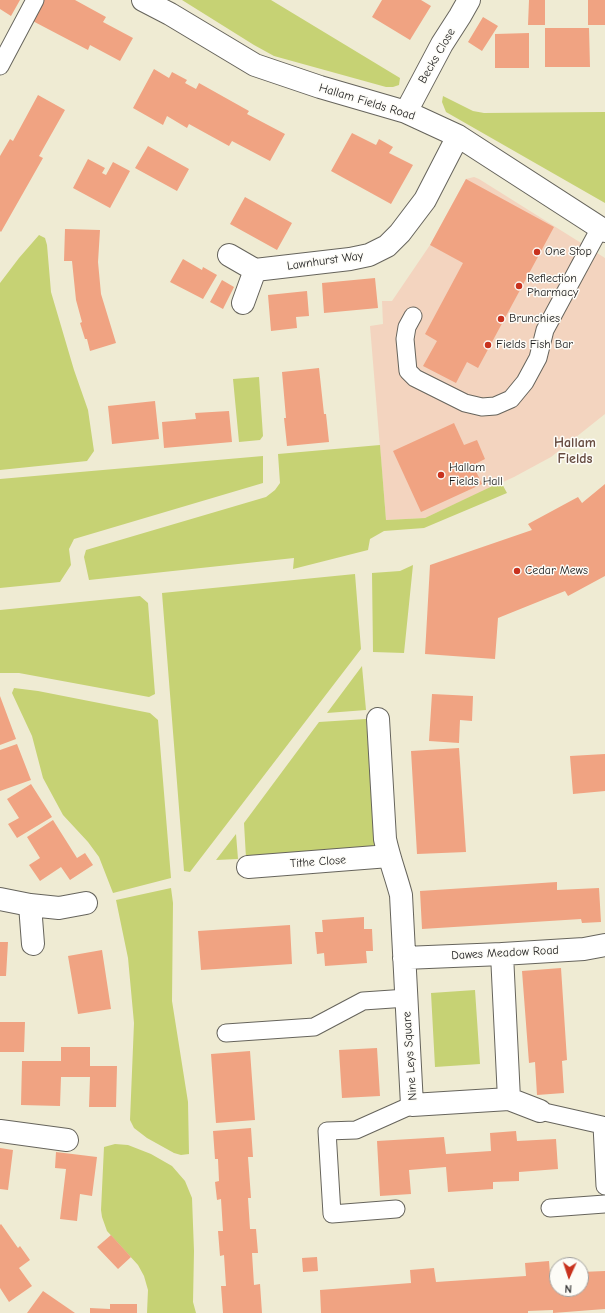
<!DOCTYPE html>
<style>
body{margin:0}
#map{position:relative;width:605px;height:1313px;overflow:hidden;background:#efebd3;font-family:"Comic Neue",sans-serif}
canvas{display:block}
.north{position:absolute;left:549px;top:1257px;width:40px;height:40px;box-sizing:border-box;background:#fdfcf7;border:1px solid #a3a29f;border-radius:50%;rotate:183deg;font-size:11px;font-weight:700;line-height:16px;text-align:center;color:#1c1c1c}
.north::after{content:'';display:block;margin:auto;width:14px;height:18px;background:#c8321e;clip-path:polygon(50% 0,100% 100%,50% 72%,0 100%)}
</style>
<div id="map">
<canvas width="605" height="1313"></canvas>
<div class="north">N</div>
</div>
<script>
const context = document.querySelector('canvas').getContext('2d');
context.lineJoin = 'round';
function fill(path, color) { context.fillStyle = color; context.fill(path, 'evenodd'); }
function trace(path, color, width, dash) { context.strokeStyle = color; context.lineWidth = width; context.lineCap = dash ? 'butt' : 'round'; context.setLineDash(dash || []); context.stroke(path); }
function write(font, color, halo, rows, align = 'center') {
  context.font = font + ' "Comic Neue",sans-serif'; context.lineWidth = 3; context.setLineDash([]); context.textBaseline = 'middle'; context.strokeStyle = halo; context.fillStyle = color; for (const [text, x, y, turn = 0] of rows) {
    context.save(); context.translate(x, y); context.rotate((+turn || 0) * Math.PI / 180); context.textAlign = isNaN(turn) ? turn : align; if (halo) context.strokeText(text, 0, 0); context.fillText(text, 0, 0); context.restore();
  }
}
const built = new Path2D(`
 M 474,177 L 479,179 L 605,258 L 605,414 L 551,457 L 514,477 L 425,518 L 386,520 L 370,326 L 383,324 L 382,301 L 392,301 L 430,245 L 466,179 Z`);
const green = new Path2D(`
 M 182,0 L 271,0 L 400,78 L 399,85 L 393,87 L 386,87 L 274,56 L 254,45 Z
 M 443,96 L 473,111 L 484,113 L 605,112 L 605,203 L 446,112 L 442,102 Z
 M 39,235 L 45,238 L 47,245 L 51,292 L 74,370 L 88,410 L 94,451 L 87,461 L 0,470 L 0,283 L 19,258 Z
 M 259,377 L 263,436 L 260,440 L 239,442 L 233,379 Z
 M 380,445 L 386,520 L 425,518 L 501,482 L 507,493 L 424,528 L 384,531 L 370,539 L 368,550 L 293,569 L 294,558 L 89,580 L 84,557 L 86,550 L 266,497 L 275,490 L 280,483 L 278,454 Z
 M 263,456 L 263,483 L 74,539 L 69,549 L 71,565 L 60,582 L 0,588 L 0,479 Z
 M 413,565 L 404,653 L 373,652 L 372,573 L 400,571 Z
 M 355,574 L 361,649 L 190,872 L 184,871 L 162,593 Z
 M 140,596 L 148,603 L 155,694 L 149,697 L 19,673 L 0,673 L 0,610 Z
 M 362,666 L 366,710 L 327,713 Z
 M 14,688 L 38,691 L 150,713 L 158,720 L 171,878 L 113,893 L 99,857 L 88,842 L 63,815 L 43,778 L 32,736 L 12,693 Z
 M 366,719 L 376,848 L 246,858 L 244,823 L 319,722 Z
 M 236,834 L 238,859 L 216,860 Z
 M 171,888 L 173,903 L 172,1001 L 188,1102 L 189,1154 L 181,1155 L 174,1153 L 147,1138 L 134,1128 L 130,1120 L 134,1023 L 128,958 L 116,900 Z
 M 475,990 L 480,1064 L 435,1067 L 431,993 Z
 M 115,1144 L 128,1145 L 151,1154 L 172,1166 L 185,1181 L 192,1198 L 194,1251 L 193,1302 L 196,1313 L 147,1313 L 148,1290 L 144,1276 L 138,1265 L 107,1231 L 102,1217 L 101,1210 L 104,1147 Z`);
const building = new Path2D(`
 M 0,0 L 20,0 L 11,16 L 0,9 Z
 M 37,0 L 75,0 L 106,17 L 103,22 L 133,38 L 120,61 L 90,45 L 88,50 L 27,18 Z
 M 382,0 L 421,0 L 431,6 L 410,40 L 372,17 Z
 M 529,0 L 545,0 L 545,25 L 528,25 Z
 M 588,0 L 605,0 L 605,25 L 588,25 Z
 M 483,17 L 498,26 L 482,51 L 468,42 Z
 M 545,28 L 589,28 L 590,67 L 545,67 Z
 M 529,33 L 529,68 L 495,68 L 495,34 Z
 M 154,69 L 169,78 L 172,72 L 187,80 L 185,83 L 196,89 L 199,83 L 249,111 L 247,114 L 285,134 L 270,161 L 232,141 L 229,146 L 189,124 L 187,128 L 167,116 L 163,125 L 133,108 Z
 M 38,95 L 65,110 L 39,156 L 43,158 L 1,232 L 0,231 L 0,156 L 10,139 L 13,141 Z
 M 352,133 L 376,145 L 379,139 L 393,147 L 389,153 L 413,165 L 391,204 L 331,171 Z
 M 148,146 L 189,169 L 177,191 L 135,168 Z
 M 88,159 L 105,168 L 102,173 L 106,175 L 113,162 L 130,171 L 110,208 L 73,188 Z
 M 466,179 L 554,227 L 478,368 L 467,362 L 456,383 L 423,366 L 437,341 L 425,334 L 463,263 L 430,245 Z
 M 245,197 L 292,223 L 277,250 L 230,224 Z
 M 65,229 L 100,230 L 98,262 L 101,294 L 116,343 L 90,351 L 87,339 L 85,339 L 80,323 L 82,322 L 76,300 L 72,261 L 64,261 Z
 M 183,259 L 202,270 L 203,267 L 217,275 L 203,299 L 170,282 Z
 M 375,278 L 378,308 L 324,313 L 322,283 Z
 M 222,280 L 234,287 L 223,309 L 210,302 Z
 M 307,291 L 309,316 L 296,317 L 297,328 L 271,331 L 268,295 Z
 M 319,368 L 324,414 L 326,414 L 329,442 L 287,446 L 284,418 L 286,418 L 282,372 Z
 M 155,401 L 159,439 L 112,444 L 108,406 Z
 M 229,411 L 232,442 L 164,448 L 162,422 L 196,419 L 195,413 Z
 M 454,423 L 464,445 L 477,440 L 485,459 L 473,465 L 482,484 L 421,512 L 393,451 Z
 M 605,484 L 605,576 L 568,596 L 565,591 L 498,618 L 495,659 L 425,654 L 430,565 L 532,530 L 528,524 L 578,497 L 582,503 Z
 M 432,694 L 473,696 L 472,721 L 460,720 L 459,743 L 429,741 Z
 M 0,696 L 16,739 L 0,745 Z
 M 17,744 L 31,780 L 0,791 L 0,750 Z
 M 459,748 L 466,852 L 417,854 L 411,751 Z
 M 605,754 L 605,791 L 573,794 L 570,756 Z
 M 31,784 L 52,817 L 17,838 L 8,824 L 19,818 L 7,799 Z
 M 53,820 L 77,858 L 85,853 L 93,865 L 70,880 L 61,867 L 40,881 L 29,865 L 40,858 L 27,837 Z
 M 557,882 L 557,890 L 599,888 L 601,922 L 582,923 L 581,919 L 422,929 L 420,891 Z
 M 364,917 L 364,929 L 372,929 L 373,951 L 366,951 L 367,963 L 325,966 L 324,953 L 317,954 L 315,932 L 323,932 L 322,920 Z
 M 290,925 L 292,964 L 201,970 L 198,931 Z
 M 0,942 L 8,942 L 6,976 L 0,976 Z
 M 102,950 L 111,1009 L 78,1014 L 68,956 Z
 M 561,968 L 567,1060 L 562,1061 L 564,1093 L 537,1095 L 535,1062 L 529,1063 L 522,971 Z
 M 0,1022 L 25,1022 L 24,1052 L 0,1052 Z
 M 61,1047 L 90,1047 L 90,1066 L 117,1066 L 116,1107 L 89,1107 L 90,1077 L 61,1077 L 60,1106 L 21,1105 L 22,1061 L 61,1061 Z
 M 377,1048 L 380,1096 L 342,1098 L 339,1050 Z
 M 250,1051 L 255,1120 L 216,1123 L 211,1054 Z
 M 251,1128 L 253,1157 L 248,1157 L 251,1198 L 248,1198 L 250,1229 L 256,1229 L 258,1253 L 252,1253 L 254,1285 L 260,1284 L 262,1313 L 223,1313 L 221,1286 L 226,1286 L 224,1255 L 220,1256 L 218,1231 L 223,1231 L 221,1199 L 217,1200 L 215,1182 L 219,1181 L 218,1159 L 215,1159 L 213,1131 Z
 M 516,1131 L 517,1141 L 556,1139 L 558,1169 L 519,1172 L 519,1181 L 493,1182 L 493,1189 L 448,1192 L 446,1167 L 409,1170 L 411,1194 L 380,1196 L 377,1141 L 444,1137 L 446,1154 L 491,1151 L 490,1133 Z
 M 0,1148 L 13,1150 L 8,1190 L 0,1189 Z
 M 56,1152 L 97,1157 L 92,1196 L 80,1194 L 77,1221 L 60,1219 L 66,1169 L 55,1168 Z
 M 1,1224 L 18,1248 L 20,1246 L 30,1260 L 19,1268 L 32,1286 L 9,1302 L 0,1288 L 0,1225 Z
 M 111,1235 L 131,1257 L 118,1269 L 97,1247 Z
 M 317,1257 L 318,1271 L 303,1272 L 302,1258 Z
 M 549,1261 L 550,1274 L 557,1274 L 557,1289 L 581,1289 L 581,1272 L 605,1271 L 605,1309 L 553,1313 L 553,1310 L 528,1311 L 528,1313 L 321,1313 L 320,1290 L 411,1283 L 410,1270 L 434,1268 L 436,1282 L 526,1276 L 525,1263 Z
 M 43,1291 L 75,1313 L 27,1313 Z
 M 110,1304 L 137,1304 L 137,1313 L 90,1313 L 90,1308 L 110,1309 Z`);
const lane = new Path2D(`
 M 0,66 L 35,0
 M 413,316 L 407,327 L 405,339 L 408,371 L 415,378 L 465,403 L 482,407 L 495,406 L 511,399 L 525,382 L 538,358 L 545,330 L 600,228
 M 226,1033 L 314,1027 L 363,1001 L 407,998
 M 540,1111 L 602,1125 L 605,1186
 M 550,1208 L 605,1204
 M 396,1209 L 332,1214 L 327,1131 L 356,1130 L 412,1105`);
const street = new Path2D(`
 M 143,0 L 170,14 L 255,65 L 320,87 L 406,112 L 458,136 L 605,231
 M 406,112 L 442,44 L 460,16 L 469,0
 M 229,255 L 255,270 L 350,259 L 369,255 L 387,246 L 400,233 L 425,200 L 458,136
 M 243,303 L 255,270
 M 378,719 L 385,839 C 389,858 396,876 401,895 L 412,1105 L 509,1099 L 502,954
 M 248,867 L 389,856
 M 0,899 L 30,905 L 59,908 L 86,903
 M 30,905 L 33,944
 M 404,958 L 502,954 L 584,949 L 605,945
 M 509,1099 L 540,1111
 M 0,1131 L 67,1140`);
const markers = [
 [537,252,4,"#c8321e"],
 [519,286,4,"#c8321e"],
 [501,319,4,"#c8321e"],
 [488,345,4,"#c8321e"],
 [441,475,4,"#c8321e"],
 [517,571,4,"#c8321e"]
];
const streetNames = [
 ["Becks Close",437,56,-60],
 ["Hallam Fields Road",367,102,17],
 ["Lawnhurst Way",325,261,-8],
 ["Tithe Close",318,862,-4],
 ["Dawes Meadow Road",505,953,-3],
 ["Nine Leys Square",410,1056,-94]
];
const poiNames = [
 ["One Stop",545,252],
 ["Reflection",527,279],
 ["Pharmacy",527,293],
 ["Brunchies",509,319],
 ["Fields Fish Bar",496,345],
 ["Hallam",449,468],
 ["Fields Hall",449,482],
 ["Cedar Mews",525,571]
];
const quarterNames = [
 ["Hallam",575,443],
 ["Fields",575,459]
];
fill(built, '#f3d4bf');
fill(green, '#c6d274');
fill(building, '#f0a382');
trace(lane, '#66645c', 19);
trace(street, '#66645c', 24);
trace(lane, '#fff', 17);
trace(street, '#fff', 22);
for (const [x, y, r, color] of markers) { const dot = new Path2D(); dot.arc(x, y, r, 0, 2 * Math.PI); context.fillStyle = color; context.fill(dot); trace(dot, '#fdfcf7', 1.5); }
write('12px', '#1c1c1c', '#fdfcf7', streetNames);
write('12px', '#1c1c1c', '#fdfcf7', poiNames, 'left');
write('bold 14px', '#664b40', '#fdfcf7', quarterNames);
</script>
